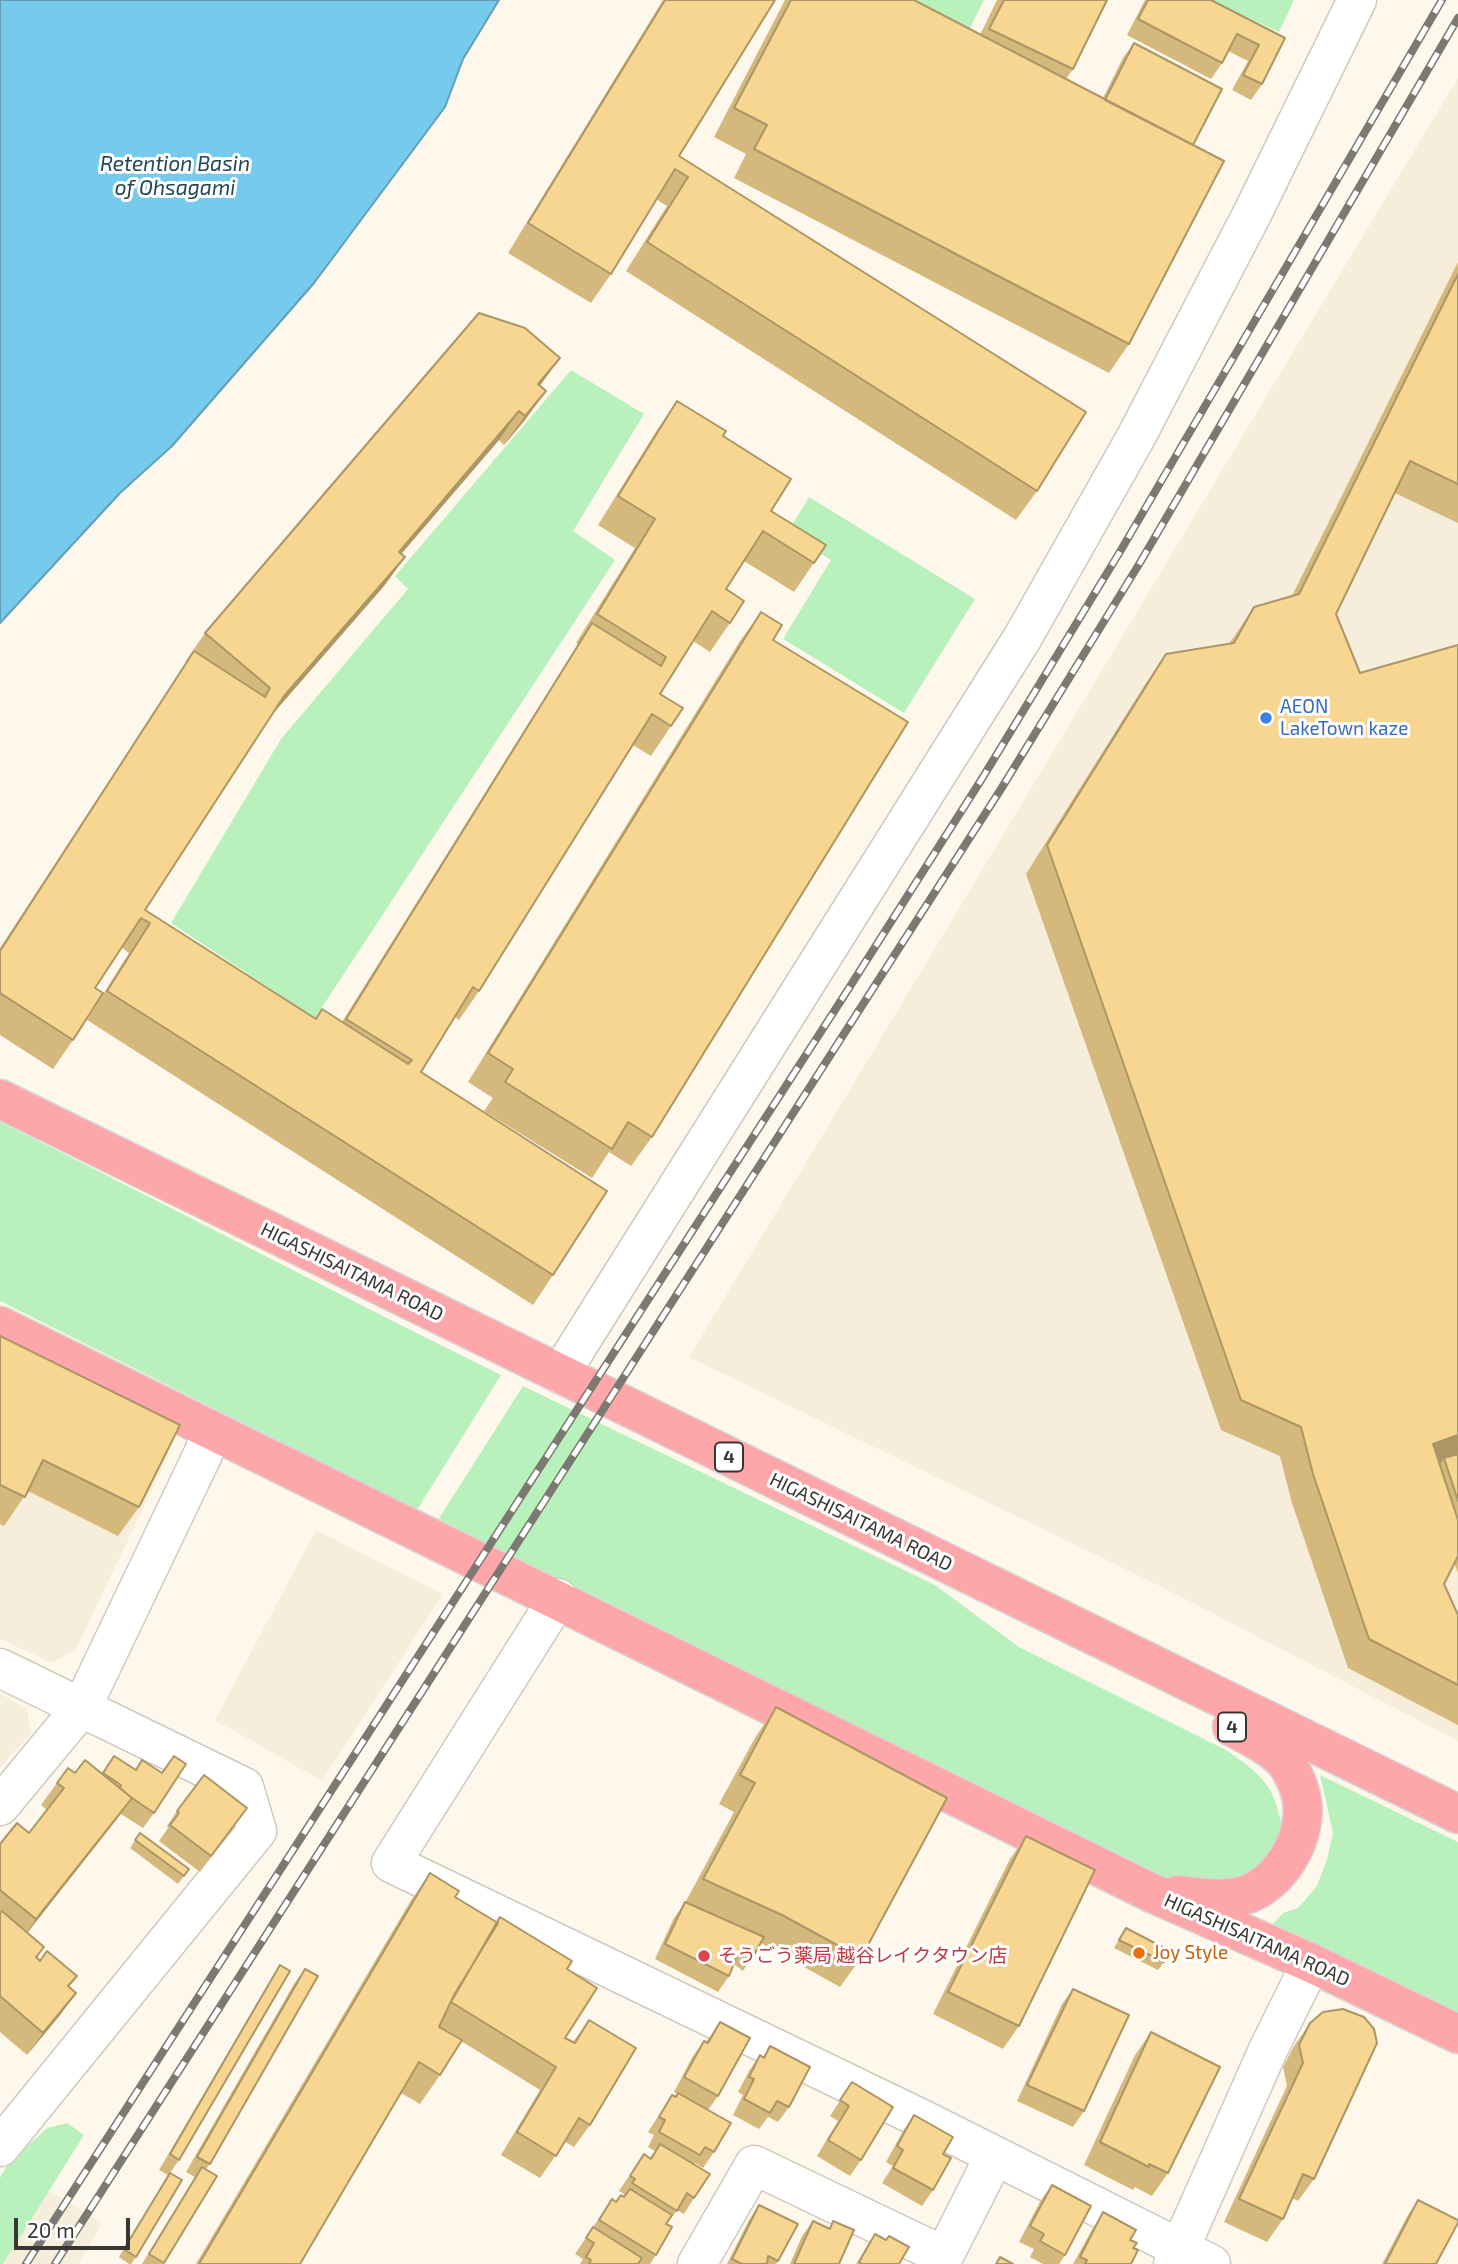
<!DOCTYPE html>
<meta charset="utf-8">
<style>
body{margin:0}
#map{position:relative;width:1458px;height:2264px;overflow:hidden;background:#fef8ec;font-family:"Exo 2",sans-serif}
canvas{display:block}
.scale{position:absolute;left:14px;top:2218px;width:116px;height:32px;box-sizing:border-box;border:4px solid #383631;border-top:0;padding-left:9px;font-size:21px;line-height:24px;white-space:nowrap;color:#383631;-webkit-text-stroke:5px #fff;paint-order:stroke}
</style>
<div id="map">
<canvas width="1458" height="2264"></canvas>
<div class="scale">20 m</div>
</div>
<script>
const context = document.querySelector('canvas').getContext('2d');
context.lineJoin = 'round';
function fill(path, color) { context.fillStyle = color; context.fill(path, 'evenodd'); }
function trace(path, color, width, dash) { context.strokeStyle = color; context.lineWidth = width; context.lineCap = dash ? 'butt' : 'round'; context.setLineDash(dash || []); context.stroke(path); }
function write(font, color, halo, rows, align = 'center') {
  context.font = font + ' "Exo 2","Noto Sans JP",sans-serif'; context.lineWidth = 6; context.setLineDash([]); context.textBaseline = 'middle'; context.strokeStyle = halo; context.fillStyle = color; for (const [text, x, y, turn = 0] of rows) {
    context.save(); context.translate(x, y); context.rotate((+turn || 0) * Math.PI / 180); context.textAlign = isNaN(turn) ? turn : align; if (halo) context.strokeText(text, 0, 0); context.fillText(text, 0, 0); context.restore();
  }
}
const built = new Path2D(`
 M 1458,78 L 1458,1741 L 1160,1586 L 689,1357 Z
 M 0,1371 L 169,1454 L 76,1649 L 52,1663 L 0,1639 Z
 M 316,1530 L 443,1594 L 322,1781 L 215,1720 Z
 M 0,1694 L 27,1708 L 31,1734 L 0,1767 Z
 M 48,2190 L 102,2223 L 78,2264 L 3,2264 Z`);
const green = new Path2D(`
 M 873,0 L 984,0 L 962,44 Z
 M 1209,0 L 1294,0 L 1279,32 Z
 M 571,370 L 644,414 L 573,531 L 615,560 L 315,1018 L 171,923 L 281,739 L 408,589 L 395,576 Z
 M 809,497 L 975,599 L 904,713 L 783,639 L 831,560 L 787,533 Z
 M 0,1122 C 168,1205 333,1292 501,1375 L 417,1510 L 0,1301 Z
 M 523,1386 L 935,1585 L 1019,1647 L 1226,1750 C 1265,1777 1274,1785 1283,1832 L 1256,1878 L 1171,1880 L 438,1520 Z
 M 1320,1775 L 1458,1842 L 1458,2031 L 1271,1926 L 1283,1913 L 1298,1908 L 1317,1886 L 1327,1859 L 1333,1833 Z
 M 67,2123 L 84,2135 L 3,2264 L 0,2264 L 0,2178 L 8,2164 L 47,2128 Z`);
const water = new Path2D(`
 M 0,0 L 499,0 L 463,59 L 445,107 L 314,283 L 172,446 L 120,493 L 0,623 Z`);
const minor = new Path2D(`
 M 560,1374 L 1023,637 L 1136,437 L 1251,216 L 1357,0
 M 558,1598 L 391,1863 L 920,2118 L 1211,2264
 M 0,1668 L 244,1787 L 257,1831 L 0,2147
 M 0,1806 L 82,1707 L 203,1454 L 212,1430
 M 697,2264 L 754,2165 L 944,2256
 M 940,2264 L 994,2157
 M 1173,2264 L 1268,2050 L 1311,1963`);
const trunk = new Path2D(`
 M 0,1099 L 1458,1814
 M 0,1326 L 1154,1894 L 1311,1963 L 1458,2034
 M 1178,1895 C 1198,1897 1222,1901 1242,1896 C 1282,1885 1312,1831 1300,1792 C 1298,1784 1293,1774 1289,1767 C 1278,1750 1250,1736 1232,1727`);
const rail = new Path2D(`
 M 26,2264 L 842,999 L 983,777 L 1121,550 L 1442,0
 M 55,2264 L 1001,789 L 1141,561 L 1458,18`);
const wall = new Path2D(`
 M 663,0 L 775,0 L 679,156 L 1037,491 L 1016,520 L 626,271 L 667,206 L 656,199 L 611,274 L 591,303 L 508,253 Z
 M 785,0 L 914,0 L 980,35 L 997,0 L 1107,0 L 1073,69 L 1066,79 L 1103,98 L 1123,58 L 1134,43 L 1193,145 L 1129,344 L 1109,373 L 734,178 L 746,154 L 714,137 Z
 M 1145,0 L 1211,0 L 1285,38 L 1262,84 L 1251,100 L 1232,90 L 1248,61 L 1228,51 L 1222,63 L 1211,79 L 1127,35 Z
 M 1458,262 L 1458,523 L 1395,493 L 1336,614 L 1360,673 L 1458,645 L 1458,1573 L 1454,1563 L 1444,1584 L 1458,1615 L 1458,1725 L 1348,1668 L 1292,1503 L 1280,1456 L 1221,1430 L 1026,874 L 1146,683 L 1166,654 L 1229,644 L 1254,607 L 1292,596 Z
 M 540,386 L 525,420 L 504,445 L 499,440 L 401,554 L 405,557 L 384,586 L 269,718 L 145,910 L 315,1019 L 322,1009 L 342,1022 L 578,644 L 576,643 L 635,548 L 598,525 L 657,430 L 677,401 L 723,436 L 771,511 L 826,545 L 794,592 L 744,561 L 726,589 L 730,623 L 710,652 L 693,641 L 660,694 L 671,726 L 651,756 L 633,745 L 479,991 L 459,1020 L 455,1017 L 421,1072 L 553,1275 L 533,1305 L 87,1020 L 129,953 L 121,947 L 95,988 L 73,1040 L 53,1069 L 0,1035 L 0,948 L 186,663 L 185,662 L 205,633 Z
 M 761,612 L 773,640 L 652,1137 L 631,1166 L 609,1152 L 592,1178 L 484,1111 L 493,1098 L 468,1082 L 740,641 Z
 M 0,1336 L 139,1507 L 118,1536 L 28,1491 L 4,1526 L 0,1524 Z
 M 776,1707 L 861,1958 L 840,1987 L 761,1943 L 743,1971 L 734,1964 L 729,1976 L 718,1992 L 655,1959 L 674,1918 L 685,1903 L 734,1812 L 719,1804 L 756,1736 Z
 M 114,1756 L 136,1770 L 154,1813 L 143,1828 L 121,1814 L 27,1933 L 44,1947 L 37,1958 L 40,1961 L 77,1976 L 69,1987 L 76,1993 L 60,2015 L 27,2055 L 0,2032 L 0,1844 L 29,1833 L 47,1810 L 41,1805 L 57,1783 L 75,1773 L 102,1773 Z
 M 247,1808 L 200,1872 L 159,1841 L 168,1828 L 167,1826 L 177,1811 Z
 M 140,1833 L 189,1869 L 178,1884 L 130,1848 Z
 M 1026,1836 L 1019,2026 L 1003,2049 L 933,2014 L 1010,1859 Z
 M 430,1873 L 455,1897 L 567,1969 L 565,2038 L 573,2042 L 589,2020 L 590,2125 L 574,2147 L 565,2142 L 540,2178 L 501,2155 L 540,2090 L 461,2041 L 440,2075 L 420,2104 L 401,2093 L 300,2264 L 196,2264 L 410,1902 Z
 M 1126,1928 L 1164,1962 L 1158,1970 L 1114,1948 Z
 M 280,1965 L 179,2160 L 170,2173 L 136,2257 L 131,2264 L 129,2264 L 119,2257 L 168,2175 L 159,2170 L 270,1981 Z
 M 305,1969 L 210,2164 L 206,2169 L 164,2263 L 163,2264 L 142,2264 L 195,2177 L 186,2172 L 294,1984 Z
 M 1073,1989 L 1084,2111 L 1073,2127 L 1017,2101 L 1062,2004 Z
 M 720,2022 L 718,2096 L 708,2110 L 714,2152 L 703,2168 L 695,2163 L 694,2164 L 694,2198 L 684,2214 L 677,2210 L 667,2224 L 656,2255 L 650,2264 L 580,2264 L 583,2259 L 575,2254 L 612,2199 L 616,2202 L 623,2197 L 624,2194 L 619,2191 L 644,2154 L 650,2158 L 655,2151 L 648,2147 L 654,2135 L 648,2132 L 672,2095 L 676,2097 L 677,2094 L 674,2092 L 693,2056 L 704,2041 L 706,2042 Z
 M 1310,2023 L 1314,2179 L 1298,2201 L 1292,2198 L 1283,2219 L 1267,2242 L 1224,2222 L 1287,2086 L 1283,2067 L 1294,2046 Z
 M 1151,2032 L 1168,2173 L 1152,2196 L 1135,2187 L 1133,2190 L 1084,2165 L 1135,2055 Z
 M 770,2046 L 789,2107 L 778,2122 L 768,2117 L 759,2129 L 733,2115 L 743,2095 L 738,2092 L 749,2071 L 760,2055 L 763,2057 Z
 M 852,2082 L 861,2160 L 850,2176 L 817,2156 L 838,2121 L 830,2116 Z
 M 914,2115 L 943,2154 L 933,2190 L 922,2206 L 882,2183 L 893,2166 L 886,2162 L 903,2131 Z
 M 1052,2185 L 1065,2255 L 1059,2264 L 1043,2264 L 1030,2257 L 1034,2249 L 1019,2242 L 1041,2200 Z
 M 1418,2200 L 1436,2264 L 1382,2264 L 1408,2215 Z
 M 759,2205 L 778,2261 L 776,2264 L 727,2264 L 749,2220 Z
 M 1103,2212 L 1130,2240 L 1133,2248 L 1131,2264 L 1073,2264 L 1093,2228 Z
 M 813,2221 L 829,2228 L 833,2221 L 839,2264 L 790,2264 L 802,2236 Z
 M 875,2234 L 899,2264 L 856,2264 Z`);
const shadedWall = new Path2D(`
 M 560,358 L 539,387 L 538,384 Z
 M 546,391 L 525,420 L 504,445 L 525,416 Z
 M 519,411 L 499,440 L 378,581 L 399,552 Z
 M 405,557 L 384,586 L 263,725 L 284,696 Z
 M 1458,1435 L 1458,1456 L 1444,1458 L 1441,1463 L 1412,1473 L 1433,1444 Z
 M 132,1798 L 116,1820 L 20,1942 L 36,1919 Z
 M 76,1993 L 60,2015 L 27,2055 L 43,2033 Z`);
const building = new Path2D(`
 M 665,0 L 775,0 L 679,156 L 1086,412 L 1037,491 L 647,242 L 688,177 L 675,169 L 611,274 L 528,223 Z
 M 791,0 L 914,0 L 1224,161 L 1129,344 L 754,149 L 767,125 L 734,108 Z
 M 1004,0 L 1107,0 L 1073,69 L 989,29 Z
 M 1148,0 L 1211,0 L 1285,38 L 1262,84 L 1243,75 L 1259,45 L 1237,34 L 1222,63 L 1138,19 Z
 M 1134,43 L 1222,89 L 1193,145 L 1105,100 Z
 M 1458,274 L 1458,484 L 1410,461 L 1336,614 L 1360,673 L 1458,645 L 1458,1435 L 1433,1444 L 1458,1520 L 1458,1556 L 1444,1584 L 1458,1615 L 1458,1685 L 1369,1639 L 1313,1474 L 1301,1427 L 1241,1400 L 1047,845 L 1166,654 L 1234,643 L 1254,607 L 1299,594 Z
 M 479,313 L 525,328 L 560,358 L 538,384 L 546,391 L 525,416 L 519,411 L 399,552 L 405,557 L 284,696 L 145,910 L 316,1019 L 322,1009 L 408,1064 L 412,1060 L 346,1019 L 592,623 L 661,666 L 666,657 L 597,614 L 655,519 L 618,496 L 677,401 L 726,431 L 723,436 L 791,479 L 771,511 L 826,545 L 814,563 L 763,531 L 726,589 L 744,601 L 730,623 L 712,611 L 660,694 L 683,708 L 671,726 L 652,714 L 479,991 L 473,987 L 421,1072 L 607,1191 L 553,1275 L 107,991 L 150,923 L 141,918 L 95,988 L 103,993 L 73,1040 L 0,993 L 0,951 L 194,651 L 265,697 L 270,688 L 205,633 Z
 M 761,612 L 782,625 L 773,640 L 908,722 L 652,1137 L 628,1122 L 612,1149 L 505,1082 L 513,1069 L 488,1053 Z
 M 0,1336 L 180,1425 L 139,1507 L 43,1460 L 25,1497 L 0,1485 Z
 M 1458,1454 L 1458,1501 L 1444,1458 Z
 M 776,1707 L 947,1798 L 861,1958 L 782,1915 L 703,1879 L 755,1783 L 740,1775 Z
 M 114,1756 L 136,1770 L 142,1760 L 162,1773 L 174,1756 L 186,1764 L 154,1813 L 132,1798 L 120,1788 L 121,1785 L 103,1773 Z
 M 85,1760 L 132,1798 L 36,1919 L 0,1890 L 0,1844 L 17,1823 L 29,1833 L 64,1788 L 57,1783 L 68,1768 L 75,1773 Z
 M 204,1775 L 247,1808 L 211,1856 L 170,1825 L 179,1813 L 177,1811 Z
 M 140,1833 L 189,1869 L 184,1876 L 135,1840 Z
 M 1026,1836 L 1095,1870 L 1019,2026 L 948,1992 Z
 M 430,1873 L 459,1891 L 455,1897 L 498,1923 L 454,1995 L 439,2027 L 462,2040 L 440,2075 L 419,2062 L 300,2264 L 199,2264 Z
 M 685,1902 L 764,1937 L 754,1955 L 741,1946 L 729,1976 L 665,1944 Z
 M 2,1911 L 44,1947 L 36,1957 L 40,1961 L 47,1951 L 77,1976 L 68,1986 L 76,1993 L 43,2033 L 0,1996 L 0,1914 Z
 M 500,1917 L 572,1961 L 567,1969 L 597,1988 L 565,2038 L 575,2043 L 589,2020 L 636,2048 L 590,2125 L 579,2118 L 556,2156 L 517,2132 L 556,2067 L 451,2002 Z
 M 1126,1928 L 1170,1951 L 1164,1962 L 1119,1940 Z
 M 280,1965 L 290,1971 L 179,2160 L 170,2154 Z
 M 305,1969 L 318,1976 L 210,2164 L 197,2157 Z
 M 1073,1989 L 1129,2015 L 1084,2111 L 1027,2085 Z
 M 1343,2009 L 1364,2017 L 1374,2029 L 1377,2043 L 1314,2179 L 1303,2174 L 1283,2219 L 1239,2199 L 1303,2063 L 1299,2045 L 1310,2023 L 1323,2012 Z
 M 720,2022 L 750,2038 L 718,2096 L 684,2077 L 704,2041 L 708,2043 Z
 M 1151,2032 L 1220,2067 L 1168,2173 L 1149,2164 L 1149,2167 L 1100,2142 Z
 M 770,2046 L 810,2067 L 789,2107 L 777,2101 L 770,2113 L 744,2099 L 754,2079 L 749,2077 L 760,2055 L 764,2058 Z
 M 852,2082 L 893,2107 L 861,2160 L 828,2140 L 849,2106 L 840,2100 Z
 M 678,2093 L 731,2123 L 714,2152 L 705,2147 L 700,2155 L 659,2132 L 665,2120 L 659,2117 L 672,2095 L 676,2097 Z
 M 914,2115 L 953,2137 L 943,2154 L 951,2158 L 933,2190 L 893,2168 L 903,2150 L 897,2146 Z
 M 660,2144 L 710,2174 L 694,2198 L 687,2193 L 677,2211 L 632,2183 L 635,2179 L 630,2176 L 644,2154 L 651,2159 Z
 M 202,2167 L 217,2176 L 164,2263 L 149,2254 Z
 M 170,2173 L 182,2180 L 136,2257 L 124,2249 Z
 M 1052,2185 L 1091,2206 L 1065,2255 L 1040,2241 L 1044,2234 L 1030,2226 Z
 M 630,2189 L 672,2215 L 666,2224 L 672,2227 L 656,2255 L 599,2220 L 612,2199 L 616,2202 L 621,2195 L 624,2197 Z
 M 1418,2200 L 1458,2220 L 1458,2223 L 1436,2264 L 1385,2264 Z
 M 759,2205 L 798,2224 L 778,2261 L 768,2256 L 767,2264 L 742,2264 L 732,2259 Z
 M 1103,2212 L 1136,2230 L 1130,2240 L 1137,2243 L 1133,2248 L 1138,2250 L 1131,2264 L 1085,2264 L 1087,2260 L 1080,2257 Z
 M 813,2221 L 830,2229 L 833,2221 L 854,2230 L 839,2264 L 794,2264 Z
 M 593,2227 L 642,2258 L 638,2264 L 589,2264 L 591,2260 L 586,2257 L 594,2243 L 586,2238 Z
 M 875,2234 L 886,2240 L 889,2236 L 909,2247 L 899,2264 L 862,2264 L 859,2262 Z
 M 1000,2257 L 1013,2264 L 996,2264 Z`);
const markers = [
 [1266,718,7,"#3f7fe0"],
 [1139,1953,7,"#e8710a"],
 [704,1956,7,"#e0444e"]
];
const shields = [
 [729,1457,28],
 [1232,1727,28]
];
const shieldNames = [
 ["4",729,1457],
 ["4",1232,1727]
];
const shopNames = [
 ["AEON",1280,707],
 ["LakeTown kaze",1280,729]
];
const streetNames = [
 ["HIGASHISAITAMA ROAD",352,1272,26],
 ["HIGASHISAITAMA ROAD",861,1522,26],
 ["HIGASHISAITAMA ROAD",1257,1940,24]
];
const foodNames = [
 ["Joy Style",1153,1953]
];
const healthNames = [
 ["そうごう薬局 越谷レイクタウン店",718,1956]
];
const waterNames = [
 ["Retention Basin",175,164],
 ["of Ohsagami",175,188]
];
fill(built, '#f6edda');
fill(green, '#b9f1bd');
fill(water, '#76caec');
trace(water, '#639eb4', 2);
trace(minor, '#cfcabf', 41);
trace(trunk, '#d7d7d6', 41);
trace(minor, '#fff', 38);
trace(trunk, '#fea7aa', 38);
trace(rail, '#7c7972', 8);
trace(rail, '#fff', 5, [16]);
fill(wall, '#d4b87c');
fill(shadedWall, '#ac9665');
fill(building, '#f6d690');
trace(building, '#ac9665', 2);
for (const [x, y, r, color] of markers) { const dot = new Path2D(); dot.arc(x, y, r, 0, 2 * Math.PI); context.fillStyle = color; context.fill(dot); trace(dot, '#fff', 2.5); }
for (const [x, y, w] of shields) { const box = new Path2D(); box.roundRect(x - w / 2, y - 14.5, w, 29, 5); context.fillStyle = '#fff'; context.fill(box); trace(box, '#383631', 2); }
write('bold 18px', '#383631', null, shieldNames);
write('19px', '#366cbe', '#fff', shopNames, 'left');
write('19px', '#383631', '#fff', streetNames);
write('19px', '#c56008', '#fff', foodNames, 'left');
write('19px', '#be3a42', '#fff', healthNames, 'left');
write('italic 21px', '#214655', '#fff', waterNames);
</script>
